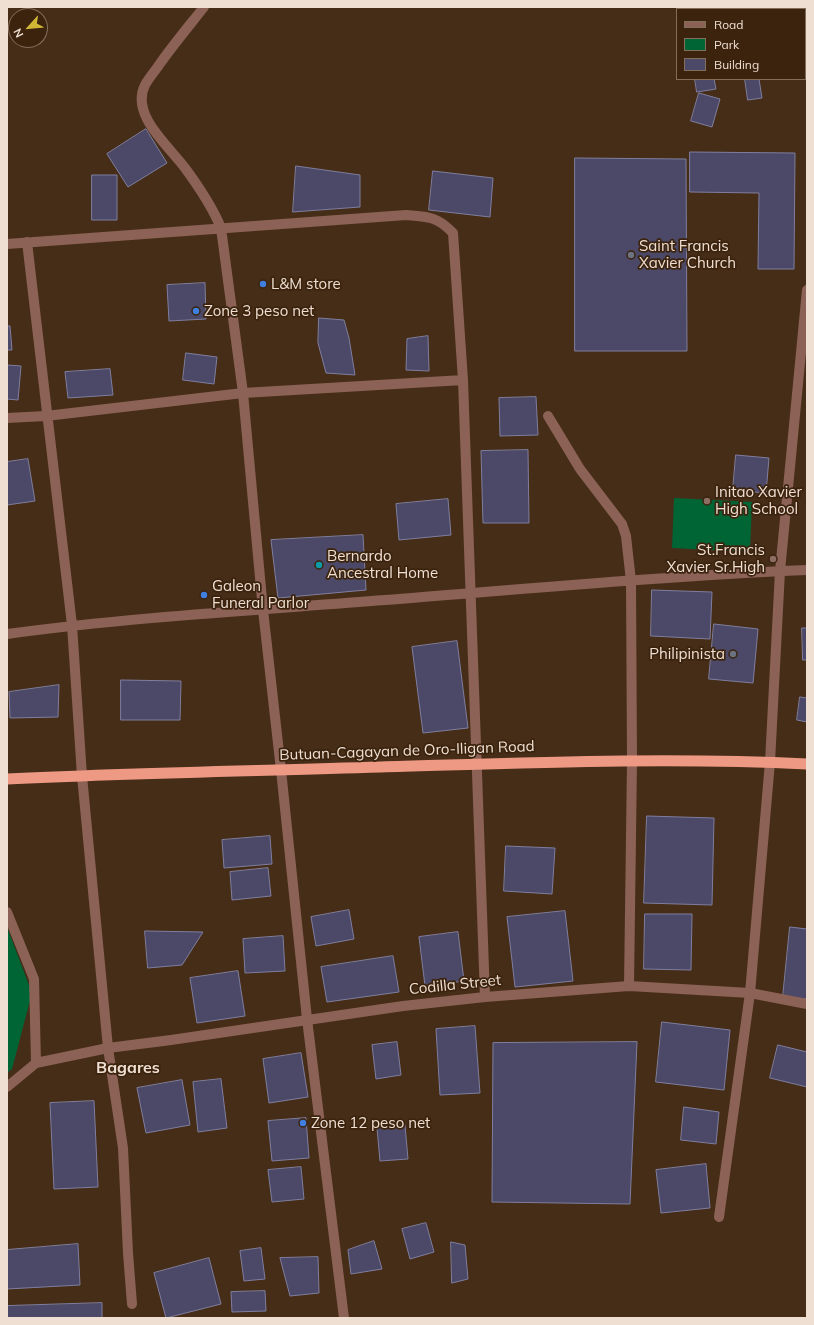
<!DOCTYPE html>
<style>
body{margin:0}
#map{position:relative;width:814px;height:1325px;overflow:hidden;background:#462d18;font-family:Mulish,sans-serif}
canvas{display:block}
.frame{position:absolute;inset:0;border:8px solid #efdfd2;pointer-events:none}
.legend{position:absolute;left:676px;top:8px;width:130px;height:72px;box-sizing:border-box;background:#3b230e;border:1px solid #836e5c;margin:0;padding:5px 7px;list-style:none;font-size:12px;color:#efdfd2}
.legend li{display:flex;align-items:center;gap:8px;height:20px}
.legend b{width:20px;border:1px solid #836e5c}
.north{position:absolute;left:8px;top:8px;width:40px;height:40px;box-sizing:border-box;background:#3b230e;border:1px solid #836e5c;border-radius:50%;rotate:243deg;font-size:11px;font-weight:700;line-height:16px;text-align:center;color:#efdfd2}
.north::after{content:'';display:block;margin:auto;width:14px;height:18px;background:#d0b736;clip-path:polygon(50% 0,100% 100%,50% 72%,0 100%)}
</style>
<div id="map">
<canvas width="814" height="1325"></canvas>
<div class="frame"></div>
<ul class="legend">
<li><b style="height:5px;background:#8c6256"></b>Road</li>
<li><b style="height:11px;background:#006535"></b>Park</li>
<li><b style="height:11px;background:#4b4967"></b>Building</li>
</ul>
<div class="north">N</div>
</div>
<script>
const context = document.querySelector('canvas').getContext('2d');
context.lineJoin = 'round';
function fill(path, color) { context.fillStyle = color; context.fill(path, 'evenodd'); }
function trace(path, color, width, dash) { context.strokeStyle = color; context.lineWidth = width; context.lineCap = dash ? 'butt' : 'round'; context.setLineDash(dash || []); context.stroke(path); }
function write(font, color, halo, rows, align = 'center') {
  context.font = font + ' Mulish,sans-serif'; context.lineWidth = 3.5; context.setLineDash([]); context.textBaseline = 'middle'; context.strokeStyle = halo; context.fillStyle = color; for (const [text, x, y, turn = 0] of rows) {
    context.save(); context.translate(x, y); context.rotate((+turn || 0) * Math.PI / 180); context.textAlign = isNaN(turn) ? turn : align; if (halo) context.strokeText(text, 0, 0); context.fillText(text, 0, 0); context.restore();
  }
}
const green = new Path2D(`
 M 674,498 L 752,502 L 750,552 L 672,548 Z
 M 7,927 L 32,993 L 12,1069 L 7,1073 Z`);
const building = new Path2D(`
 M 695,79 L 714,79 L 716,89 L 697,92 Z
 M 745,79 L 759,79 L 762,98 L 748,100 Z
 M 699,93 L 720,99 L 712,127 L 691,121 Z
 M 146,129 L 167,163 L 128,187 L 107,154 Z
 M 690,152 L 795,153 L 794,269 L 758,269 L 759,193 L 690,192 Z
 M 575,158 L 686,159 L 687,351 L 575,351 Z
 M 296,166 L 360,175 L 360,207 L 293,212 Z
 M 433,171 L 493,178 L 490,217 L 429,210 Z
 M 92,175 L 117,175 L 117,220 L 92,220 Z
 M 205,283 L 206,319 L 169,321 L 167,285 Z
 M 319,318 L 344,320 L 349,338 L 355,375 L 326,373 L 318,343 Z
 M 7,326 L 10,326 L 12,350 L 7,350 Z
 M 428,336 L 429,371 L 406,370 L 407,339 Z
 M 186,353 L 217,357 L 214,384 L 183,380 Z
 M 7,365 L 21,366 L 18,400 L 7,399 Z
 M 110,369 L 113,395 L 68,398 L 65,372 Z
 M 536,397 L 538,435 L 500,436 L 499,398 Z
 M 528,450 L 529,523 L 483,523 L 481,451 Z
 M 736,455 L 769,458 L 766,493 L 733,490 Z
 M 28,459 L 35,501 L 7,505 L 7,462 Z
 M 448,499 L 451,535 L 399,540 L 396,504 Z
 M 363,535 L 366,590 L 278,598 L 271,540 Z
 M 652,590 L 712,592 L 710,639 L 651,636 Z
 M 714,624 L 758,629 L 753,683 L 709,679 Z
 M 802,628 L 807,628 L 807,660 L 803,660 Z
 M 457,641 L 468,728 L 423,733 L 412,647 Z
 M 121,680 L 181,681 L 180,720 L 121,720 Z
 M 59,685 L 58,717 L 10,718 L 9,692 Z
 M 800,697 L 807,698 L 807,722 L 797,720 Z
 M 647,816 L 714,818 L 712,905 L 644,903 Z
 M 270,836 L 272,864 L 224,868 L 222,840 Z
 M 506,846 L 555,848 L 552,894 L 504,891 Z
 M 268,868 L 271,896 L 232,900 L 230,872 Z
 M 349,910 L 354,939 L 316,946 L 311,917 Z
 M 565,911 L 573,981 L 515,987 L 507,917 Z
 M 645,914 L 692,914 L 691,970 L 644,969 Z
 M 790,927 L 807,929 L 807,999 L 783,997 Z
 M 145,931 L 203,932 L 182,965 L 148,968 Z
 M 458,932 L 464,981 L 425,986 L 419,937 Z
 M 283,936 L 285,971 L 245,973 L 243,939 Z
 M 393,956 L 399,992 L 327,1002 L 321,967 Z
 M 238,971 L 245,1016 L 197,1023 L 190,978 Z
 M 662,1022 L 730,1030 L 724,1090 L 656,1082 Z
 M 475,1026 L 480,1093 L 440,1095 L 436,1029 Z
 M 397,1042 L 401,1075 L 376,1079 L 372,1045 Z
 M 637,1042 L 630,1204 L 492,1202 L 493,1043 Z
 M 778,1045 L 807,1052 L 807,1087 L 770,1078 Z
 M 301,1053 L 308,1097 L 269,1103 L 263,1059 Z
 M 221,1079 L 227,1128 L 198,1132 L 193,1082 Z
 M 182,1080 L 190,1125 L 146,1133 L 137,1088 Z
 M 94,1101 L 98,1187 L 54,1189 L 50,1103 Z
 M 684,1107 L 719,1112 L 716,1144 L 681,1140 Z
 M 306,1118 L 309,1158 L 272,1161 L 268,1121 Z
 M 405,1125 L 408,1159 L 380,1161 L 377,1128 Z
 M 706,1164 L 710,1208 L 661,1213 L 656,1170 Z
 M 301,1167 L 304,1199 L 272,1202 L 268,1170 Z
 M 426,1223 L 434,1252 L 410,1259 L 402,1229 Z
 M 374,1241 L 382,1269 L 351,1274 L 348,1250 Z
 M 451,1242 L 465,1245 L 468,1279 L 452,1283 Z
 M 78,1244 L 80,1285 L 7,1289 L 7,1250 Z
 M 261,1248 L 265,1279 L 244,1281 L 240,1251 Z
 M 318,1257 L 319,1293 L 290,1296 L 280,1258 Z
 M 209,1258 L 221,1304 L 166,1318 L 154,1273 Z
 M 265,1291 L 266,1311 L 232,1312 L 231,1292 Z
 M 102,1303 L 102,1318 L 7,1318 L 7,1306 Z`);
const service = new Path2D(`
 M 548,416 L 580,469 L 622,524 L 626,536 L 631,581
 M 7,912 L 34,979 L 36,1063
 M 7,1087 L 36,1063 L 108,1048`);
const minor = new Path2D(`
 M 204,7 C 189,26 173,45 159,65 C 155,71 149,78 145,85 C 130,115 169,146 185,168 C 199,187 212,206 221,228 L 243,393 L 263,610 L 281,770 L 307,1019 L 344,1318
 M 27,242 L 72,625 L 82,776
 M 7,244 L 406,215 C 428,217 437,216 453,233 L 463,380 L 485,997
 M 7,418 L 46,416 L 243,393 L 463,380
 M 7,634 C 132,617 259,610 385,600 C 525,589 666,576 807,570
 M 629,986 L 632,761 L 631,581
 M 108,1048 L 123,1148 L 128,1253 L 132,1304
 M 719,1217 L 750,993 L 770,762 L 780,571 L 807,290`);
const tertiary = new Path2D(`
 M 82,776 L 108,1048 L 171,1040 L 403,1006 L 485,997 L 629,986 L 750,993 L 807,1004`);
const trunk = new Path2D(`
 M 7,779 C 132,773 256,771 381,767 C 523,763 665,757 807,764`);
const markers = [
 [631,255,4,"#6b7280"],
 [263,284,4,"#3f7fe0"],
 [196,311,4,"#3f7fe0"],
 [707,501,4,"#8d6e63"],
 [773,559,4,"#8d6e63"],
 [319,565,4,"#0f9aa8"],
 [204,595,4,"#3f7fe0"],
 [733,654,4,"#6b7280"],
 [303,1123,4,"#3f7fe0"]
];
const poiNames = [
 ["Saint Francis",639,246],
 ["Xavier Church",639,263],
 ["L&M store",271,284],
 ["Zone 3 peso net",204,311],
 ["Initao Xavier",715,492],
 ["High School",715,509],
 ["St.Francis",765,550,"right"],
 ["Xavier Sr.High",765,567,"right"],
 ["Bernardo",327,556],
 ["Ancestral Home",327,573],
 ["Galeon",212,586],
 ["Funeral Parlor",212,603],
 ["Philipinista",725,654,"right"],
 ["Zone 12 peso net",311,1123]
];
const streetNames = [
 ["Butuan-Cagayan de Oro-Iligan Road",407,751,-2],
 ["Codilla Street",455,985,-6]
];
const neighbourhoodNames = [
 ["Bagares",128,1068]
];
fill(green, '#006535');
fill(building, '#4b4967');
trace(building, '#7f7e9f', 1);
trace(service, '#8c6256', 10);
trace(minor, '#8c6256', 10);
trace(tertiary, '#8c6256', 10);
trace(trunk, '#ee9983', 11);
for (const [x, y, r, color] of markers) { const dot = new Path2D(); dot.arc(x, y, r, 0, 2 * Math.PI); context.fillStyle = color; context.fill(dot); trace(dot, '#3b230e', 1.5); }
write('15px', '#efdfd2', '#3b230e', poiNames, 'left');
write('15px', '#efdfd2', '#3b230e', streetNames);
write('bold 16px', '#efdfd2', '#3b230e', neighbourhoodNames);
</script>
